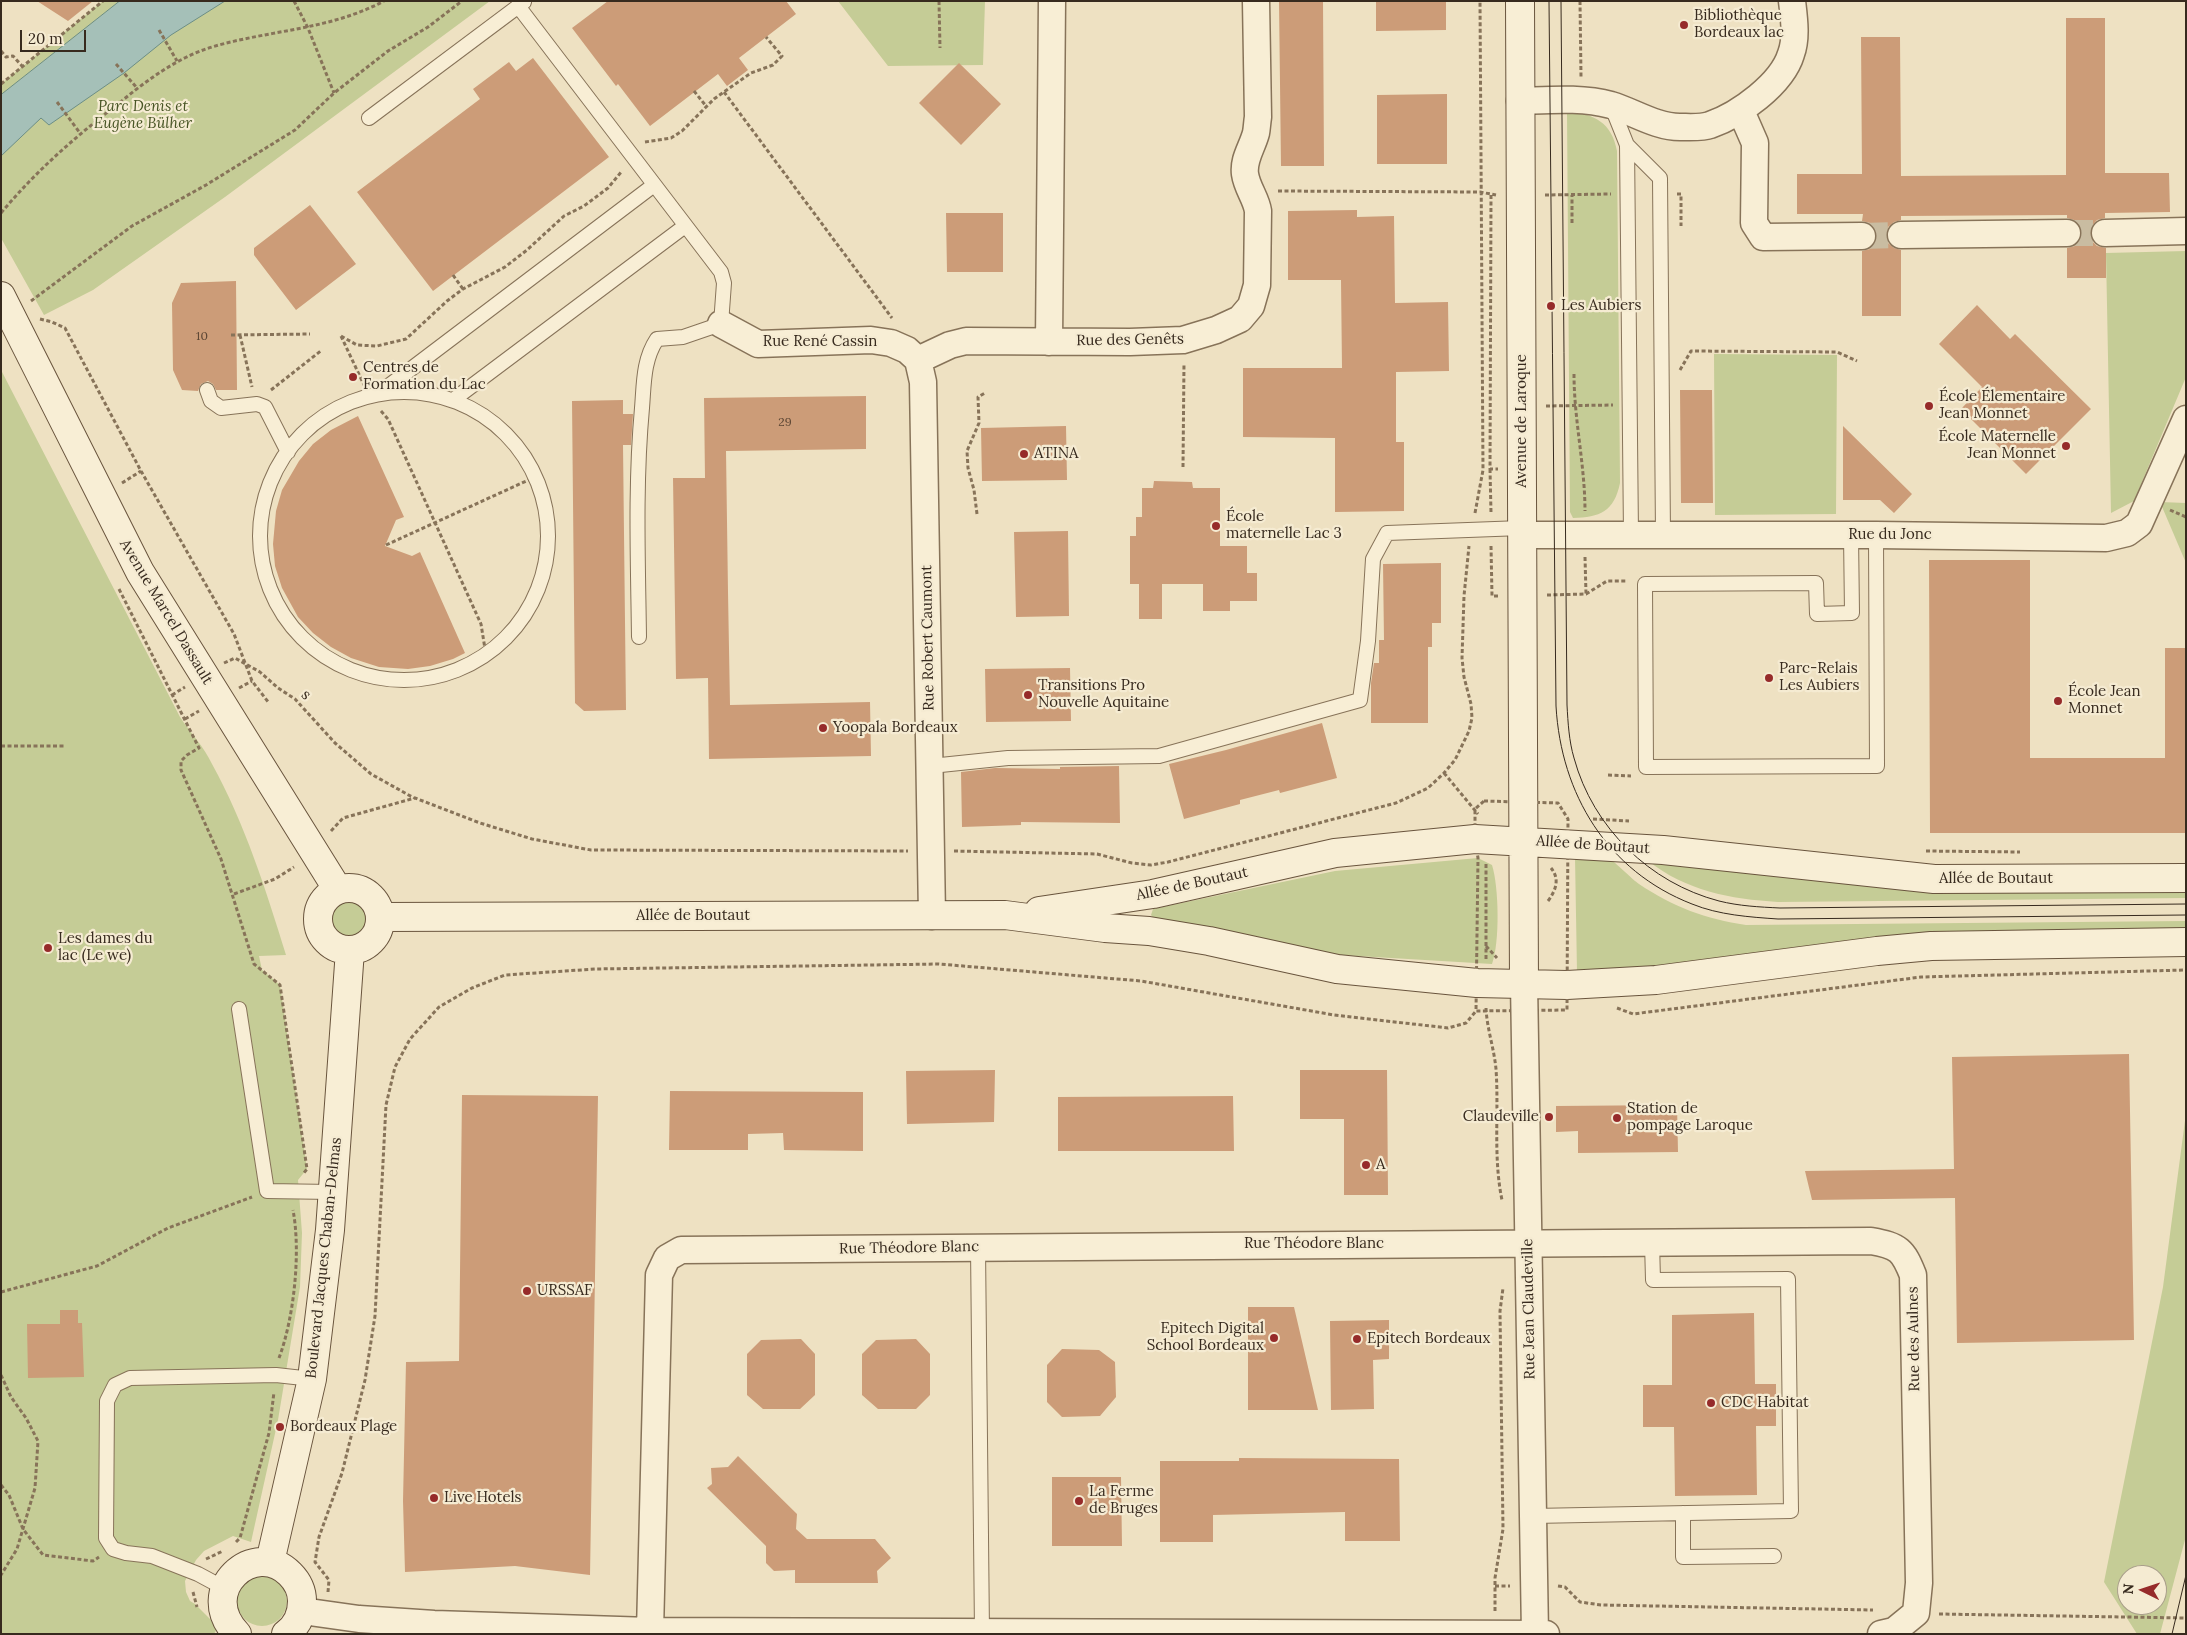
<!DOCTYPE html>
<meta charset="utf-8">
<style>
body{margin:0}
#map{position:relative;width:2187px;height:1635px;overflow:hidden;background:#eee1c2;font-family:Lora,serif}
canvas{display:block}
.frame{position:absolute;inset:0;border:2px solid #372a1e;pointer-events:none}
.north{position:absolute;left:2117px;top:1565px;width:50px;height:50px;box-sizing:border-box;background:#f5ebd2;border:1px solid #a99e8a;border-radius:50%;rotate:274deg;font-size:14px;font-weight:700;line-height:20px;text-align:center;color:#372a1e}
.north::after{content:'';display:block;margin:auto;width:18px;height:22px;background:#962b2a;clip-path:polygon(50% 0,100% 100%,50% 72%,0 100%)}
.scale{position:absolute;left:20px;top:30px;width:66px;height:22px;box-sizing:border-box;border:2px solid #372a1e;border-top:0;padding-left:6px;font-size:15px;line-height:18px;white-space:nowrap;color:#372a1e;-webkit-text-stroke:4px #f5ebd2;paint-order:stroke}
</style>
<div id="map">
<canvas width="2187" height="1635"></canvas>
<div class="frame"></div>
<div class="north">N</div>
<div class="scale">20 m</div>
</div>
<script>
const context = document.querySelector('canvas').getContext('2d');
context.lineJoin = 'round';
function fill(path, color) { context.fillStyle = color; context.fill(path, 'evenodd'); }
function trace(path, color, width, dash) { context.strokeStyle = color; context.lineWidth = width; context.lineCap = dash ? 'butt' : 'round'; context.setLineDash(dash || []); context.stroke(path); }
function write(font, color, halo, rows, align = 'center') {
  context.font = font + ' Lora,serif'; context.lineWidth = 4.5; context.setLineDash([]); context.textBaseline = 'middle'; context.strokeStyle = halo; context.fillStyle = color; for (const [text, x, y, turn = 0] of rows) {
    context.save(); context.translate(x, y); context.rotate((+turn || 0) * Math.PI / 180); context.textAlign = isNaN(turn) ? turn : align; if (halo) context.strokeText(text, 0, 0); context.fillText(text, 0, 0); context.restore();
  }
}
const green = new Path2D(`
 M 103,1 L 490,1 L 225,197 L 93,290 L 44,315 L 1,238 L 1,84 Z
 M 838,1 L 985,1 L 983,65 L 888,66 Z
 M 1567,112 C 1594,113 1612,123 1617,151 L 1620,483 C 1614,512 1600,517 1573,518 L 1570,512 Z
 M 2186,251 L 2186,377 L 2134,501 L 2111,513 L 2106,253 Z
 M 1714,354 L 1837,355 L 1836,514 L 1715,515 Z
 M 1,370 L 180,717 C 190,732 204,747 212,764 C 245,824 266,890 286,955 L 259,956 L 262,970 L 280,985 L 307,1169 L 298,1180 L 302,1233 L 300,1287 L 278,1420 L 251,1542 L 233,1536 L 204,1551 L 196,1560 L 185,1581 L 186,1592 L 190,1601 L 195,1604 L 218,1627 L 214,1634 L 1,1634 Z
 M 2160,502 L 2186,503 L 2186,563 Z
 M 1575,857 C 1584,858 1603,856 1610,859 C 1614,861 1633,880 1639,884 C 1673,907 1706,919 1746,925 L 2186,921 L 2186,932 L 1577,972 Z
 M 1478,858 L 1492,865 C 1499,887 1500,943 1492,964 L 1341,955 L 1155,920 L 1151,915 L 1153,909 L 1335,871 Z
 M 1647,860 L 2186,888 L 2186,898 L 1778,902 C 1730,899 1686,891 1647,860 Z
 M329 918a20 20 0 1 1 40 0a20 20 0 1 1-40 0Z
 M 2186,1113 L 2186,1536 L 2160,1634 L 2137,1634 L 2104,1582 L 2163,1287 ZM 2127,1575 L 2157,1575 L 2157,1605 L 2127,1605 Z
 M237 1601a25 25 0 1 1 50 0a25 25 0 1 1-50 0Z`);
const water = new Path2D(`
 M 120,1 L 225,1 L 171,35 L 124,73 L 49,125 L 41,118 L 1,156 L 1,95 Z`);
const building = new Path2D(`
 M 37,1 L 93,1 L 68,21 Z
 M 608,1 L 786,1 L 796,14 L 739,58 L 748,70 L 727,86 L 718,74 L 650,126 L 618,84 L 616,86 L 572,28 Z
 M 1279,1 L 1323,1 L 1324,166 L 1281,166 Z
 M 1376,1 L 1446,1 L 1446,30 L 1376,31 Z
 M 2066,18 L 2105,18 L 2105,173 L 2169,173 L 2170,212 L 2105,213 L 2105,218 L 2097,220 L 2092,226 L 2090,234 L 2092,241 L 2097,246 L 2106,248 L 2106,278 L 2067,278 L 2067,248 L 2075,246 L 2080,241 L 2082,233 L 2080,225 L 2074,220 L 2067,218 L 2067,215 L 1901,216 L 1901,220 L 1894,222 L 1888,227 L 1886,235 L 1888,243 L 1894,248 L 1901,250 L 1901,316 L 1862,316 L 1862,251 L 1870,249 L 1875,243 L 1877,235 L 1875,228 L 1870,223 L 1862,221 L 1863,214 L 1797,214 L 1797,174 L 1862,174 L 1861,37 L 1900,37 L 1901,176 L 2066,175 Z
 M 533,58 L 609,157 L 433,291 L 357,192 L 480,99 L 473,89 L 509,62 L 516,71 Z
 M 959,63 L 1001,104 L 961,145 L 919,103 Z
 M 1447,94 L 1447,164 L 1377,164 L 1377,95 Z
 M 310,205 L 356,264 L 296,310 L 254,255 L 254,248 Z
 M 1357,210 L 1357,217 L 1394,216 L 1395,303 L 1448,302 L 1449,371 L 1396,372 L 1396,442 L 1404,442 L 1404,511 L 1335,512 L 1335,438 L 1243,437 L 1243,368 L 1342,368 L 1341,280 L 1288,280 L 1288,211 Z
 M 946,213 L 1003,213 L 1003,272 L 947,272 Z
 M 236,281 L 237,390 L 216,390 L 213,384 L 208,381 L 201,384 L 198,391 L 182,390 L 173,370 L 172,303 L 181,283 Z
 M 1977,305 L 2010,339 L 2015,334 L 2091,409 L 2026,474 L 1961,409 L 1982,387 L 1939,344 Z
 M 1680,390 L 1712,390 L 1713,503 L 1681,503 Z
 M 866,396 L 866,449 L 726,451 L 728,592 L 730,705 L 870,702 L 871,756 L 709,759 L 708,678 L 676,679 L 673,478 L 705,478 L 704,398 Z
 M 623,400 L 623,414 L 633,414 L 631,445 L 623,445 L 626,710 L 584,711 L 575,703 L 572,401 Z
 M 358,416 L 404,517 L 396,520 L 385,546 L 412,556 L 420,552 L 465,653 L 453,659 L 430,666 L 408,669 L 379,667 L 351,658 L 331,647 L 313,633 L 298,617 L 282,588 L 275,566 L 273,544 L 276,511 L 282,490 L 299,461 L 313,444 L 331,430 Z
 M 1066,426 L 1067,480 L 982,481 L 981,428 Z
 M 1843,426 L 1912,494 L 1894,513 L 1880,500 L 1843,500 Z
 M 1154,481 L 1192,482 L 1193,488 L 1220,488 L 1220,546 L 1247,546 L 1247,573 L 1257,573 L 1257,601 L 1230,601 L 1230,611 L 1203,611 L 1203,584 L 1162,584 L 1162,619 L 1139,619 L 1139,584 L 1130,584 L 1130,536 L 1136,536 L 1136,517 L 1142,517 L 1142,488 L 1153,488 Z
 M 1068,531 L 1069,616 L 1016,617 L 1014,532 Z
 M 1929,560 L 2030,560 L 2030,758 L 2165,758 L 2165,648 L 2186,648 L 2186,833 L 1930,833 Z
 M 1441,563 L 1441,623 L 1432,623 L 1432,647 L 1428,647 L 1428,723 L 1371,723 L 1371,683 L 1374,663 L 1379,663 L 1379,640 L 1384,640 L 1383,564 Z
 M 1070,668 L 1071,721 L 986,722 L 985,669 Z
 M 1322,723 L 1337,778 L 1280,793 L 1279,790 L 1240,800 L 1240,804 L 1184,819 L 1169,764 L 1226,750 Z
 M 1119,766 L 1120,823 L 1021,822 L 1021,825 L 962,827 L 961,772 L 995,768 L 1060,769 L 1060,767 Z
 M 2129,1054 L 2134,1340 L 1957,1343 L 1955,1198 L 1812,1200 L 1805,1171 L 1954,1169 L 1952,1057 Z
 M 995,1070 L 994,1122 L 907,1124 L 906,1071 Z
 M 1300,1070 L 1387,1070 L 1388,1195 L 1344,1195 L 1344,1119 L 1300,1119 Z
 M 670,1091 L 863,1092 L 863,1151 L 784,1150 L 783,1133 L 748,1134 L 748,1150 L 669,1150 Z
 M 462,1095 L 598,1096 L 590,1575 L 515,1566 L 405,1572 L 403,1501 L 406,1362 L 459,1361 Z
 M 1233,1096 L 1234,1151 L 1058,1151 L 1058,1097 Z
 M 1677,1105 L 1678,1152 L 1578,1153 L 1578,1131 L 1556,1132 L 1556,1106 Z
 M 1248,1307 L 1294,1307 L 1318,1410 L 1248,1410 Z
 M 60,1310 L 78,1310 L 78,1323 L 82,1323 L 84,1377 L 28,1378 L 27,1324 L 60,1324 Z
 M 1754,1313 L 1755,1384 L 1776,1384 L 1776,1426 L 1756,1426 L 1757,1495 L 1675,1496 L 1674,1427 L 1643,1427 L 1643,1385 L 1672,1385 L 1672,1315 Z
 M 1389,1320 L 1389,1359 L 1373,1360 L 1374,1409 L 1331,1410 L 1330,1321 Z
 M 801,1339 L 815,1354 L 815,1395 L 800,1409 L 763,1409 L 747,1395 L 747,1354 L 761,1340 Z
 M 916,1339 L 930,1354 L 930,1395 L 916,1409 L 878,1409 L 862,1395 L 862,1354 L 876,1340 Z
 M 1062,1349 L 1099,1350 L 1115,1362 L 1116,1397 L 1100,1416 L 1062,1417 L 1047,1402 L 1047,1365 Z
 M 738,1456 L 797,1514 L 796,1529 L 807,1539 L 875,1539 L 891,1558 L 877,1571 L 878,1583 L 795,1583 L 795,1570 L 774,1571 L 766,1563 L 766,1546 L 707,1488 L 712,1484 L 711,1468 L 728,1467 Z
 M 1239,1458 L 1399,1459 L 1400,1541 L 1345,1541 L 1345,1512 L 1213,1515 L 1213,1542 L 1160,1542 L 1160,1461 L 1239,1461 Z
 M 1052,1477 L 1121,1477 L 1122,1546 L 1052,1546 Z`);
const streetTunnel = new Path2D(`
 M 2067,233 L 2105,233
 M 1862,236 L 1901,235`);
const path = new Path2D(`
 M 294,1 L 308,28 L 334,93
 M 939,1 L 940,48
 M 1580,1 L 1581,77
 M 159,30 L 177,61
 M 1,51 L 6,57 L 13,56 L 23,67
 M 116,64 L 137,88
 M 1,84 L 103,1
 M 694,91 L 706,106
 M 724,92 L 892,318
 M 57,102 L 80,133
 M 645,142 L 671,138 L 682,131 L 714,99 L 751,73 L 773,65 L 782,56 L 766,37
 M 1278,191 L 1480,192 L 1496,195
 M 1677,194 L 1681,194 L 1681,226
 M 1491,195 L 1490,469 L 1498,469
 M 1545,195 L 1611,194
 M 1,213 C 36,171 75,137 118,104 C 146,81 176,58 212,47 C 269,30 330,30 384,1
 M 1572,223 L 1572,195
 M 453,275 L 463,289
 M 31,301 L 132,226 L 206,185 L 295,130 L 334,93 L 388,51 L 428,27 L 462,1
 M 40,319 L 52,322 L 65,328 L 141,471 L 234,634 L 252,681 L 269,703
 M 231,335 L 310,334
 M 240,335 L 252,387
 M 341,336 L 357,345 L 377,346 L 406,339 L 447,301 L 463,289 L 505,267 L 527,250 L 564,216 L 584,206 L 608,188 L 622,171
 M 341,336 L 364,385
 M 1680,370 L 1691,351 L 1837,352 L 1857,361
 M 1574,374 C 1574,420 1585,465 1585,511
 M 271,390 L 322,350
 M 1546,406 L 1613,405
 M 381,411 L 388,419 L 481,624 L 486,655
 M 1183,467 L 1184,363
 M 1490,469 L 1491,513
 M 122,483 L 141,471
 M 2170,510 L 2186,517
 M 1475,513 L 1483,470 L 1480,1
 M 977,514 L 974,490 L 968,468 L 967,451 L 979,423 L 978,397 L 985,393
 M 386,545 L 535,477
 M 1491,546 L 1492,596 L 1499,596
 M 1585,557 L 1586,594
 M 119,589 L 199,748 L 187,755 L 181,761 L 181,770 L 221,859 L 254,964 L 280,985 L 307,1169 L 303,1174
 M 1547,595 L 1586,594 L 1607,581 L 1627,581
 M 224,663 L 235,658 L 260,672 L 278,688 L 295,699 L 335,743 L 371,774 L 414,798
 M 239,688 L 252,681
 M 172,695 L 185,687
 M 185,719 L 199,711
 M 1,746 L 64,746
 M 1444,773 L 1478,814
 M 1608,775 L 1631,776
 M 1484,801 L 1558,803 L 1568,819 L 1567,1010 L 1476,1011 L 1478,858 L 1475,839 L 1475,809 Z
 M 1593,819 L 1629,821
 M 331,831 L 343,818 L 415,798 L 480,823 L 532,839 L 591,850 L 908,851
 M 954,851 L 1097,854 L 1132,863 L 1151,865 L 1168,862 L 1396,803 L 1428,788 L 1444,773 L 1455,760 L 1469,731 L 1472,718 L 1471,704 L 1464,677 L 1462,658 L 1464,596 L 1469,546
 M 1926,851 L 2020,852
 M 234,894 L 275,879 L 294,867
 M 1548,901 C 1556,890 1560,879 1551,868
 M 1486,946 L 1497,958
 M 1486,959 L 1486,863
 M 1486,1008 C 1487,1029 1494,1048 1496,1069 C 1499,1112 1493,1157 1502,1200
 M 1617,1008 L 1633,1014 L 1921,977 L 2186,970
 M 1,1292 L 97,1266 L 168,1228 L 252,1197
 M 279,1358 C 294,1318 301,1252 293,1210
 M 1,1375 L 11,1397 L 26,1418 L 38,1441 L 35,1488 L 17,1549 L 1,1575
 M 1,1485 L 9,1495 L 23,1529 L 43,1555 L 93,1561 L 99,1557
 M 236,1542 L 240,1538 L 269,1433 L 274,1392
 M 206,1559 L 223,1551
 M 1495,1586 L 1510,1586
 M 1558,1586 L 1565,1587 L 1580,1602 L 1601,1605 L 1873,1610
 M 193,1592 L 197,1607
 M 328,1592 L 329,1580 L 315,1562 L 319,1537 L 342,1473 L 365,1380 L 375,1316 L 386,1105 L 395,1067 L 410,1039 L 439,1007 L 472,988 L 505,975 L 595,969 L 939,964 L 1141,981 L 1334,1015 L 1448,1028 L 1466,1023 L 1476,1011
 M 1495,1611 L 1495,1578 L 1503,1529 L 1500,1311 L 1503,1288
 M 1939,1614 L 2186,1618`);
const lane = new Path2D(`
 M 518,6 L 721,272 L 724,283 L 721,324 L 683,337 L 657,339 C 643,360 644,384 642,408 C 635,484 638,561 639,637
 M 1611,105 L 1627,145 L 1631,535
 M 369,118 L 524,2
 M 1627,145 L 1660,178 L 1663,535
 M 207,390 L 211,401 L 221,408 L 257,404 L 265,407 L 288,452
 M260 536a144 144 0 1 1 288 0a144 144 0 1 1-288 0Z
 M 378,394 L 654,185
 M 453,400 L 685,226
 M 1851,535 L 1852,613 L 1817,614 L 1816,583 L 1645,584 L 1646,767 L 1877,766 L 1876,535
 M 931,766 L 1008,758 L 1159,756 L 1360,700 L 1368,641 L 1373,559 L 1387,533 L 1522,528
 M 239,1009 L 267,1191 L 332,1192
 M 978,1247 L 982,1633
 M 1683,1513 L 1683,1557 L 1774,1556
 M 1533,1516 L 1791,1511 L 1788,1279 L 1653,1280 L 1652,1242
 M 224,1588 L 198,1574 L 152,1556 L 126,1553 L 113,1549 L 106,1538 L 107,1401 L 115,1385 L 130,1378 L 276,1375 L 312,1379`);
const street = new Path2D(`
 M 1520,101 C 1550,100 1582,97 1611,105 C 1634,112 1656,127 1680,127 C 1689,127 1702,128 1710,125 C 1739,115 1782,84 1791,54 C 1797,38 1794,18 1792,1
 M 1741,111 L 1755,143 L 1754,223 L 1763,237 L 1862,236
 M 2105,233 L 2186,231
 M 1901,235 L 2067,233
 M 721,324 L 758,344 L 871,340 L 891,343 L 907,350 L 918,360
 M 1049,342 L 1052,1
 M 918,360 L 950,345 L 966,341 L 1130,342 L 1183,340 L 1216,330 L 1240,319 L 1251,306 L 1257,285 L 1258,211 C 1256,198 1247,188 1245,174 C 1243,159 1252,148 1256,133 C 1257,128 1257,123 1258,117 L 1256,1
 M 918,360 L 923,382 L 932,916
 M 1523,535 L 1876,535 L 2106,538 L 2127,533 L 2139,524 L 2186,419
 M 1524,983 L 1535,1634
 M 302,1611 L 359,1619 L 434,1624 L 650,1631 L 1546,1634
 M 650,1631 L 659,1275 L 667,1258 L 681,1250 L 1871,1241 C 1899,1246 1903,1250 1913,1275 L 1919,1583 L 1916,1613 L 1894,1631 L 1881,1634`);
const secondary = new Path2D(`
 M 1520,1 L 1524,983
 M 1,296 L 140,572 L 338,890
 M318 919a31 31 0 1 1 62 0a31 31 0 1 1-62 0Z
 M 1039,911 L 1153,894 L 1335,853 L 1475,839 L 1663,850 L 1934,879 L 2186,878
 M 380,917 L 1005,915 L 1105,928 L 1149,931 L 1209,941 L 1337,969 L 1477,983 L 1567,985 L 1656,980 L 1877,951 L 1931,946 L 2186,942
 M 270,1562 L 312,1379 L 330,1230 L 350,950
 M 237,1634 C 195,1590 255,1538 290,1574 C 297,1581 302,1590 302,1601 C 302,1614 297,1626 286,1634`);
const tram = new Path2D(`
 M 1549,1 L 1556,706 C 1561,794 1607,871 1692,904 C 1719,915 1749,917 1778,919 L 2186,915
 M 1561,1 L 1567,705 C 1568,723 1569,741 1574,758 C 1593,828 1650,883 1719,901 C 1739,906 1759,907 1780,908 L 2186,904
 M 2172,1634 L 2186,1575`);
const markers = [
 [1684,25,5,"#962b2a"],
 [1551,306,5,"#962b2a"],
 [353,377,5,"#962b2a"],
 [1929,406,5,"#962b2a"],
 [2066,446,5,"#962b2a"],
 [1024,454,5,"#962b2a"],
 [1216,526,5,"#962b2a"],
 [1769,678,5,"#962b2a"],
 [1028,695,5,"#962b2a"],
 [2058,701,5,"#962b2a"],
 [823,728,5,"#962b2a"],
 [48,948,5,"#962b2a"],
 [1549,1117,5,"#962b2a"],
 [1617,1118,5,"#962b2a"],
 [1366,1165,5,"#962b2a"],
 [527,1291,5,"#962b2a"],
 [1274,1338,5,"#962b2a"],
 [1357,1339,5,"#962b2a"],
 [1711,1403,5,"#962b2a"],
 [280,1427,5,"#962b2a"],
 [434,1498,5,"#962b2a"],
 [1079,1501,5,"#962b2a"]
];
const numberNames = [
 ["10",202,337],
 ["29",785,423]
];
const poiNames = [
 ["Bibliothèque",1694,16],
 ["Bordeaux lac",1694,33],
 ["Les Aubiers",1561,306],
 ["Centres de",363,368],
 ["Formation du Lac",363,385],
 ["École Élementaire",1939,397],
 ["Jean Monnet",1939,414],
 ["École Maternelle",2056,437,"right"],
 ["Jean Monnet",2056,454,"right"],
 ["ATINA",1034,454],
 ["École",1226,517],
 ["maternelle Lac 3",1226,534],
 ["Parc-Relais",1779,669],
 ["Les Aubiers",1779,686],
 ["Transitions Pro",1038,686],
 ["Nouvelle Aquitaine",1038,703],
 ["École Jean",2068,692],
 ["Monnet",2068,709],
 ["Yoopala Bordeaux",833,728],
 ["Les dames du",58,939],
 ["lac (Le we)",58,956],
 ["Station de",1627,1109],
 ["pompage Laroque",1627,1126],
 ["Claudeville",1539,1117,"right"],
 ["A",1376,1165],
 ["URSSAF",537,1291],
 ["Epitech Digital",1264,1329,"right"],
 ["School Bordeaux",1264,1346,"right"],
 ["Epitech Bordeaux",1367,1339],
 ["CDC Habitat",1721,1403],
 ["Bordeaux Plage",290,1427],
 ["La Ferme",1089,1492],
 ["de Bruges",1089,1509],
 ["Live Hotels",444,1498]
];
const parkNames = [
 ["Parc Denis et",143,107],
 ["Eugène Bülher",143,124]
];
const streetNames = [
 ["Rue des Genêts",1130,340,-1],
 ["Rue René Cassin",820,342],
 ["Avenue de Laroque",1522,421,-90],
 ["Rue du Jonc",1890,535],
 ["Avenue Marcel Dassault",166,612,59],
 ["Rue Robert Caumont",928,638,-91],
 ["s",306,695,43],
 ["Allée de Boutaut",1593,845,4],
 ["Allée de Boutaut",1996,879],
 ["Allée de Boutaut",1192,884,-12],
 ["Allée de Boutaut",693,916],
 ["Rue Théodore Blanc",1314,1244],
 ["Rue Théodore Blanc",909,1248,-1],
 ["Boulevard Jacques Chaban-Delmas",324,1258,-84],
 ["Rue Jean Claudeville",1529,1309,-91],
 ["Rue des Aulnes",1914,1339,-91]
];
fill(green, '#c5cc96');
fill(water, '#a5c0b8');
trace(water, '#6c8e86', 1);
fill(building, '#cc9c78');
trace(streetTunnel, '#c9bca1', 26, [26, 13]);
trace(lane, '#877359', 16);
trace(street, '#877359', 29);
trace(secondary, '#69543d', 30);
trace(path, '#877359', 3, [4, 2.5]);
trace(lane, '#f8eed5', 14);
trace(street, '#f8eed5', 26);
trace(secondary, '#f8eed5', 28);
trace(tram, '#372a1e', 1);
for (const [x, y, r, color] of markers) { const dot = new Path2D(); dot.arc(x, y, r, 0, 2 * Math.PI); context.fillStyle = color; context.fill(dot); trace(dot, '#f5ebd2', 2); }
write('12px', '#5c4634', null, numberNames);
write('15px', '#372a1e', '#f5ebd2', poiNames, 'left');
write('italic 15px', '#475424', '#f5ebd2', parkNames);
write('15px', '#372a1e', '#f5ebd2', streetNames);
</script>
